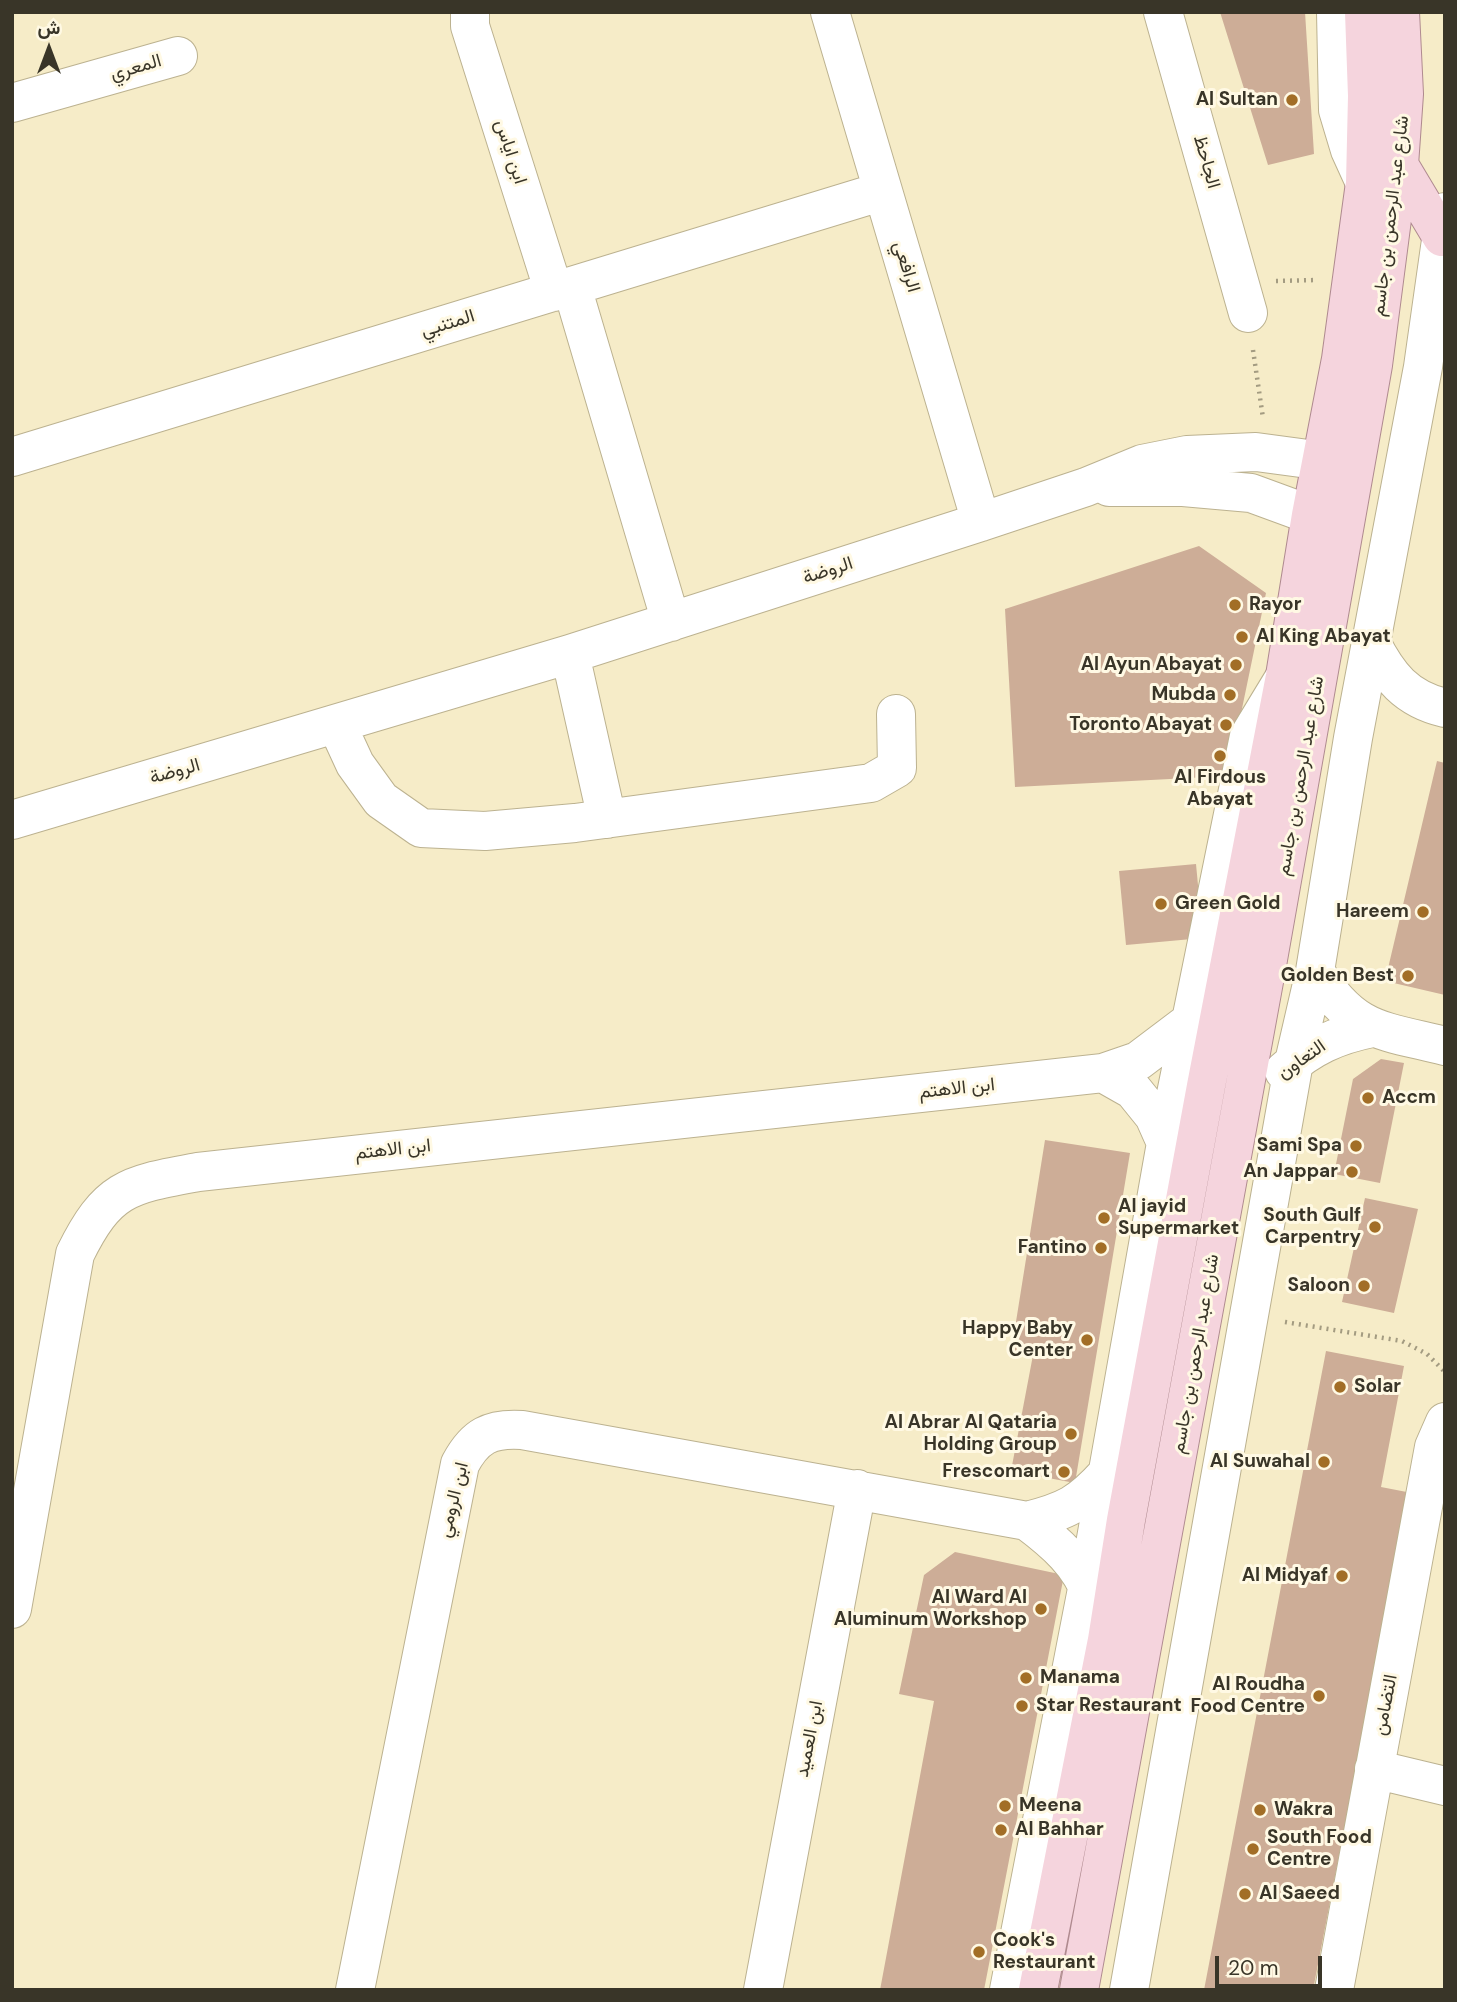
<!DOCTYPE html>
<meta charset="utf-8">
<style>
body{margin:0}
#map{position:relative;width:1457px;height:2002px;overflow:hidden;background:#f6ecc8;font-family:"DM Sans",Vazirmatn,sans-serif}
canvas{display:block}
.frame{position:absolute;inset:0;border:14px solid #393528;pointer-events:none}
.north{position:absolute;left:14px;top:14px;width:70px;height:70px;-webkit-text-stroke:5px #fff9e4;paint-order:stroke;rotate:0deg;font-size:19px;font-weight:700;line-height:28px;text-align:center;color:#393528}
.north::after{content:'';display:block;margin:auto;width:24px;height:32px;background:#393528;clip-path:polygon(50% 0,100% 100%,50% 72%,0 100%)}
.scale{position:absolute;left:1215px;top:1956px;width:107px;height:32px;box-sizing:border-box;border:4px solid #393528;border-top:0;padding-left:9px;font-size:21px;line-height:24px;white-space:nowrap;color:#393528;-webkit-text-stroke:5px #fff9e4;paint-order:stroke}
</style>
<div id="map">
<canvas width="1457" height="2002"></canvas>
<div class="frame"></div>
<div class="north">ش</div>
<div class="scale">20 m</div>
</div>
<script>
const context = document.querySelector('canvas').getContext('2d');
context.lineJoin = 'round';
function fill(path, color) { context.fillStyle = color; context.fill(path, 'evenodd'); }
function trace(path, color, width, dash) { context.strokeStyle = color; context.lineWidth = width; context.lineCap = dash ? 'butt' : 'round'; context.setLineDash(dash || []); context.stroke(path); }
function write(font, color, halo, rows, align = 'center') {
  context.font = font + ' "DM Sans",Vazirmatn,sans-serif'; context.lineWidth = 6; context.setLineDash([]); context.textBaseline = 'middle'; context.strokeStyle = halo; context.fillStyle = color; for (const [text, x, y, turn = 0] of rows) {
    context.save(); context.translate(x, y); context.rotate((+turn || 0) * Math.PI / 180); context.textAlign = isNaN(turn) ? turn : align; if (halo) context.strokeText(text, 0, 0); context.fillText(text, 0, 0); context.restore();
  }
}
const building = new Path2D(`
 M 1220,12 L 1305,12 L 1314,154 L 1268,165 Z
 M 1199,546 L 1266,593 L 1228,776 L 1015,787 L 1005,609 Z
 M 1437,761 L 1445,763 L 1445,995 L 1385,981 Z
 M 1196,864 L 1203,938 L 1126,945 L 1119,871 Z
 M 1381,1059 L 1404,1063 L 1380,1183 L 1334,1174 L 1353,1079 Z
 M 1045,1140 L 1130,1153 L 1075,1483 L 1011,1471 L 1033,1355 L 1011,1353 Z
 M 1365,1198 L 1418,1209 L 1394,1313 L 1342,1302 Z
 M 1326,1351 L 1404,1366 L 1381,1487 L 1417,1494 L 1363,1731 L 1313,1990 L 1204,1990 Z
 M 955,1552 L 1064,1575 L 984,1990 L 880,1990 L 934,1701 L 899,1694 L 924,1575 Z`);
const path = new Path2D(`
 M 1276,281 L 1317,280
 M 1253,350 L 1263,418
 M 1285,1322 L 1402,1341 L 1427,1354 L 1445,1372`);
const minor = new Path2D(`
 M 470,12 L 470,26 L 554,292
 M 830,12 L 981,522
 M 1163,12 L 1248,313
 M 1336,12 L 1338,110 L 1350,150 L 1365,183 L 1369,184
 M 12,103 L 178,56
 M 572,287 L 671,622
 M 12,457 L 883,191
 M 1109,487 L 1183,487 L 1251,493 L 1341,526
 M 1371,642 C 1388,676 1406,699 1445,708
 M 570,654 L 607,819
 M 337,725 L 355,764 L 381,800 L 421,828 L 485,831 L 575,823 L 871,783 L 897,768 L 896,714
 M 12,820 L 570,654 L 981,522 L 1086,487 L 1142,464 L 1187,455 L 1256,452 L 1353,465
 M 1315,971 C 1353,1032 1380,1030 1445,1046
 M 1284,1071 C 1310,1047 1337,1035 1372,1028
 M 1103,1073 L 1133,1090 L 1154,1116 L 1166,1143
 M 1027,1521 C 1055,1542 1081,1564 1092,1598
 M 12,1609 L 75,1254 C 108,1187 128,1185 198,1172 L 1103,1073 L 1138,1061 L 1191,1021
 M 1374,1769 L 1445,1786
 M 355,1990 L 460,1464 C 475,1436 490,1428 522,1430 L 1027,1521 C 1066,1511 1080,1504 1107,1474
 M 763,1990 L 857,1489
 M 1009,1990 L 1088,1584 L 1166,1143 L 1249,736 L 1283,680
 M 1129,1990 L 1294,1062 L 1315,971 L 1353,738 L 1423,367 L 1445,212
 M 1334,1990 L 1434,1447 L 1445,1422`);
const major = new Path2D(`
 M 1399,165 L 1442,237
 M 1038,1990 L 1107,1640 L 1126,1520 L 1206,1086 L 1285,676 L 1311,515 L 1341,359 L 1365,183 L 1367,96 L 1364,12
 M 1079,1990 L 1267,965 L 1373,365 L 1399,165 L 1404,94 L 1400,12`);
const markers = [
 [1292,100,7,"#a26e26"],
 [1235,605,7,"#a26e26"],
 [1242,637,7,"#a26e26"],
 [1236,665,7,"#a26e26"],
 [1230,695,7,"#a26e26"],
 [1226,725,7,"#a26e26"],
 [1220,756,7,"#a26e26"],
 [1161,904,7,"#a26e26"],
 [1423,912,7,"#a26e26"],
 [1408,976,7,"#a26e26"],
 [1368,1098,7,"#a26e26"],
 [1356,1146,7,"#a26e26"],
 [1352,1172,7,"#a26e26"],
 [1104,1218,7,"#a26e26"],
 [1375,1227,7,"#a26e26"],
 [1101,1248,7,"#a26e26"],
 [1364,1286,7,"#a26e26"],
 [1087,1340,7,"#a26e26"],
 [1340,1387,7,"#a26e26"],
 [1071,1434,7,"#a26e26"],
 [1324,1462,7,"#a26e26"],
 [1064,1472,7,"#a26e26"],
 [1342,1576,7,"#a26e26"],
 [1041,1609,7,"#a26e26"],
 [1026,1678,7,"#a26e26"],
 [1319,1696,7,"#a26e26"],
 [1022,1706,7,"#a26e26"],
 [1005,1806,7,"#a26e26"],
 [1260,1810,7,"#a26e26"],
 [1001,1830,7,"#a26e26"],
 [1253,1849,7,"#a26e26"],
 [1245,1894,7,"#a26e26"],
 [979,1952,7,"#a26e26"]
];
const streetNames = [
 ["المعري",136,68,-16],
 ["ابن اياس",510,152,72],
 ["الجاحظ",1206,162,74],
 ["شارع عبد الرحمن بن جاسم",1391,216,-83],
 ["الرافعي",906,267,73],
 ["المتنبي",448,324,-17],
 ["الروضة",828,571,-18],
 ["الروضة",175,772,-16],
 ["شارع عبد الرحمن بن جاسم",1301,776,-80],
 ["التعاون",1302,1060,-35],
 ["ابن الاهتم",957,1089,-6],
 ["ابن الاهتم",393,1150,-6],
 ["شارع عبد الرحمن بن جاسم",1196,1354,-80],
 ["ابن الرومي",454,1500,-76],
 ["التضامن",1386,1705,-79],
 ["ابن العميد",810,1739,-79]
];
const poiNames = [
 ["Al Sultan",1278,100],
 ["Rayor",1249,605,"left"],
 ["Al King Abayat",1256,637,"left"],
 ["Al Ayun Abayat",1222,665],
 ["Mubda",1216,695],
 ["Toronto Abayat",1212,725],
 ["Al Firdous",1220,778,"center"],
 ["Abayat",1220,800,"center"],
 ["Green Gold",1175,904,"left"],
 ["Hareem",1409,912],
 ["Golden Best",1394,976],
 ["Accm",1382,1098,"left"],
 ["Sami Spa",1342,1146],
 ["An Jappar",1338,1172],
 ["Al jayid",1118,1207,"left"],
 ["Supermarket",1118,1229,"left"],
 ["South Gulf",1361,1216],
 ["Carpentry",1361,1238],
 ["Fantino",1087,1248],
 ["Saloon",1350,1286],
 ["Happy Baby",1073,1329],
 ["Center",1073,1351],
 ["Solar",1354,1387,"left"],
 ["Al Abrar Al Qataria",1057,1423],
 ["Holding Group",1057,1445],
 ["Al Suwahal",1310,1462],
 ["Frescomart",1050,1472],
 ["Al Midyaf",1328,1576],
 ["Al Ward Al",1027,1598],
 ["Aluminum Workshop",1027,1620],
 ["Manama",1040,1678,"left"],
 ["Al Roudha",1305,1685],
 ["Food Centre",1305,1707],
 ["Star Restaurant",1036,1706,"left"],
 ["Meena",1019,1806,"left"],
 ["Wakra",1274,1810,"left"],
 ["Al Bahhar",1015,1830,"left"],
 ["South Food",1267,1838,"left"],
 ["Centre",1267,1860,"left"],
 ["Al Saeed",1259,1894,"left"],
 ["Cook's",993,1941,"left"],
 ["Restaurant",993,1963,"left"]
];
fill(building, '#cdad97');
trace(minor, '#bcb290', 40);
trace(major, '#af8a8f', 40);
trace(path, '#a39b81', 4.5, [2, 5]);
trace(minor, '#fff', 38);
trace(major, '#f5d4dd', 38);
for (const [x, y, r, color] of markers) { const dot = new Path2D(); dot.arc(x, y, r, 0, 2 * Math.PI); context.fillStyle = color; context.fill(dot); trace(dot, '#fff9e4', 2.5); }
write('19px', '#393528', '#fff9e4', streetNames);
write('bold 19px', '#393528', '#fff9e4', poiNames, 'right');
</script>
